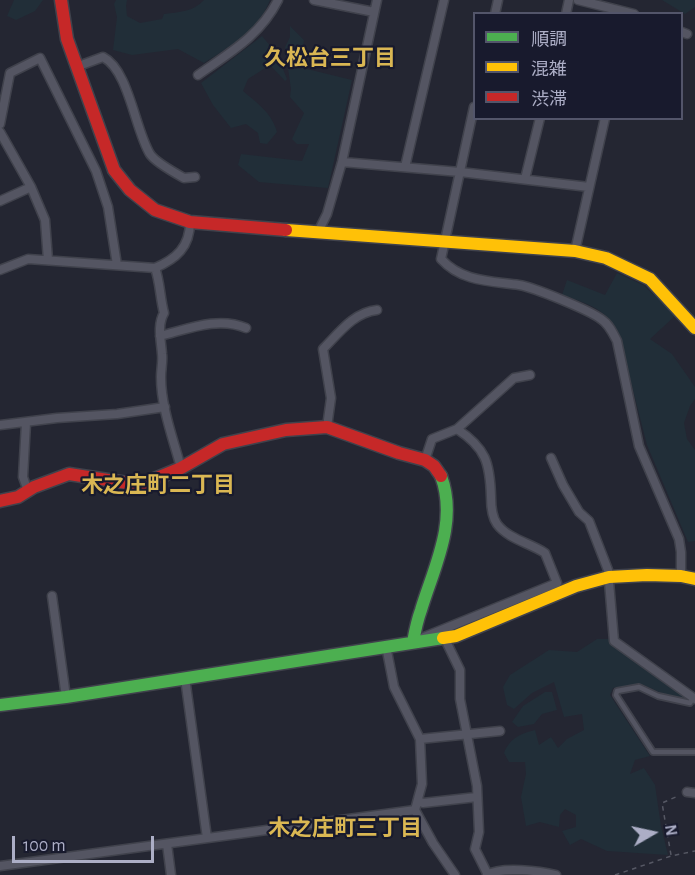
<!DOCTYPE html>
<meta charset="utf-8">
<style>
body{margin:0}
#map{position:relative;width:695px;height:875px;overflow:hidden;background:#242632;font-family:"Alegreya Sans","Noto Sans JP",sans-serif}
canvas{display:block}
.legend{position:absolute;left:473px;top:12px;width:210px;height:108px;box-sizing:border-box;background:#181a2d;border:2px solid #53556a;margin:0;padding:8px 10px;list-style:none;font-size:18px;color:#acaec6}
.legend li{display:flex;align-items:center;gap:12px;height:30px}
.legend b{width:30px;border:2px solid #53556a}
.north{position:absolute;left:623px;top:803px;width:60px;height:60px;-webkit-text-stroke:4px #181a2d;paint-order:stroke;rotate:81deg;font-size:16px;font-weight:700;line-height:24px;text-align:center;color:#acaec6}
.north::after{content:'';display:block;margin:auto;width:21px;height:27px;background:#acaec6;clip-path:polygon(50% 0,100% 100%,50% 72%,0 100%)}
.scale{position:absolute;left:12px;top:836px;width:142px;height:27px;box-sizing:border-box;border:3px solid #acaec6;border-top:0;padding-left:8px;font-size:18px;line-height:21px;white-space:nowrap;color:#acaec6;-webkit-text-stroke:4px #181a2d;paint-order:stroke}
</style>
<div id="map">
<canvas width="695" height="875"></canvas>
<ul class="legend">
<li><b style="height:8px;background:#4caf50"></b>順調</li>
<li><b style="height:8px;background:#ffc107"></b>混雑</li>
<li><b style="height:8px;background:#c62828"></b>渋滞</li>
</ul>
<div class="north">N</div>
<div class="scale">100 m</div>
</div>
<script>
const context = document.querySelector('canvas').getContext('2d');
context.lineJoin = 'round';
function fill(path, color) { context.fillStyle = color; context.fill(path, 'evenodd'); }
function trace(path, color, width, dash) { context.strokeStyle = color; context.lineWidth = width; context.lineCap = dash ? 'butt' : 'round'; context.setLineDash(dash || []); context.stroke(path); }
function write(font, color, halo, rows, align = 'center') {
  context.font = font + ' "Alegreya Sans","Noto Sans JP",sans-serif'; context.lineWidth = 4.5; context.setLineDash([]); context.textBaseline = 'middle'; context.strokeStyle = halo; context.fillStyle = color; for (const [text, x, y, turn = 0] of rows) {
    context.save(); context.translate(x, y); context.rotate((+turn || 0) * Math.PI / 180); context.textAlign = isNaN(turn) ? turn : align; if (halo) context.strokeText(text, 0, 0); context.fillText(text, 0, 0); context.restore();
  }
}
const green = new Path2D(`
 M 14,0 L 43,0 L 35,11 L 16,20 L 7,16 Z
 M 116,0 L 127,0 L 126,6 L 127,16 L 140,23 L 162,19 L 164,14 C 179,12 193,12 204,0 L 270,0 C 258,31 231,46 204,63 L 178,49 L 132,55 L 113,50 L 117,17 L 114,4 Z
 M 662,0 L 695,0 L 695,7 L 685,14 Z
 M 290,26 L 304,40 L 302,57 L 307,69 L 352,80 L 328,188 L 259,182 L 238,165 L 241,154 L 302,161 L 309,144 L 297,144 L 292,139 L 304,113 L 290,97 L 291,89 L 285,47 L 290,37 Z
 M 262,36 L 277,54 L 287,79 L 285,81 L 270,65 L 248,79 L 243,91 C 257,103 272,113 277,132 L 267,144 L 260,143 L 258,133 L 246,124 L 231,128 L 213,105 L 201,83 Z
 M 617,273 L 643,285 L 676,315 L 650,339 L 672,354 L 695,387 L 695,399 L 690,406 L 684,423 L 687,439 L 695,450 L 695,541 L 688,542 L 647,445 L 618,332 C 604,307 587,304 562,295 L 567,280 L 605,295 Z
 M 597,639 L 611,639 L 686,696 L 685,699 L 668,696 L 641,684 L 613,688 L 610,695 L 650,756 L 635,760 L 630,774 L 644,768 L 655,785 L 661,826 L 668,855 L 607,851 L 581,839 L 570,845 L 562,831 L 576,827 L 576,815 L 565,809 L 560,815 L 559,827 L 540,822 L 526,826 L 521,797 L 526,774 L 525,762 L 509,762 L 504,753 C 510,738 520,734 535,730 L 539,745 L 551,737 L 558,748 L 567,739 L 584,730 L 582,714 L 564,717 L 554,682 L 532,693 L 514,709 L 507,705 L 503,687 L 510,675 L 549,650 L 577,652 Z
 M 545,692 L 552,692 L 557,710 L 542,714 L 534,724 L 518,727 L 512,722 L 523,706 Z`);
const path = new Path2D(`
 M 671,855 L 662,803 L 678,796
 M 615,875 L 671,856 L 695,851`);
const lane = new Path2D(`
 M 693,698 L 690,703 L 658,696 L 639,687 L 617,691 L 616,695 L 653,752 L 695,752`);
const street = new Path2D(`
 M 314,0 L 374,12
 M 578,0 L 634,14
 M 495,14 L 498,0
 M 566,14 L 569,0
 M 682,32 L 687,34
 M 76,67 L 103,57 C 129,70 135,130 150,154 C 155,162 175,173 184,178 L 195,177
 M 198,75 C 229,53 260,36 278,0
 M 474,107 L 441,259 C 462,282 490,281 519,285 C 533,287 589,310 601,319 C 609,324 613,333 617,341 L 639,446 L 679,539 L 681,552 L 681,576
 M 0,124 L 10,73 L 40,58 L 96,171 L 108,207 L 117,265
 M 0,132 L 31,187 L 45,220 L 48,260
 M 342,162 L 460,172 L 589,187
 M 405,167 L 444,0
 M 525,179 L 540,118
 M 0,201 L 31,187
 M 318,232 L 327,214 L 342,162 L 377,0
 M 575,251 L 605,118
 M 155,268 C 160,281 160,298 164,313 C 157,325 161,340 162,354 C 163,361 161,369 161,377 C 161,407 173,438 181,468
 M 0,270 L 28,259 L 155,268 C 176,259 190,247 190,222
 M 160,336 C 188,329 218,316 246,328
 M 26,423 L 23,477 L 28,491
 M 0,425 L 57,418 L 117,414 L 165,407
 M 327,427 L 331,398 L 323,349 C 338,334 354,312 377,310
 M 551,458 L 563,485 L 579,512 L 589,521 L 608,570 L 614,641 L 695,699
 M 425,460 L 432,439 L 457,429 L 514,378 L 530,375
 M 52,596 L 66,697
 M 442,633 L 460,670 L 460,699 L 477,786 L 479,832 L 475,849 L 488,875
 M 424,637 L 557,583 L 545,553 C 530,543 508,539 497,524 C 492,517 491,505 491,497 C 490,463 486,448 457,429
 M 386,646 L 394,687 L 420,739 L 422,784 L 415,810 L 433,843 L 455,875
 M 185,678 L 207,838
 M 420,739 L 500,731
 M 687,792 L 695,793
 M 418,801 L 423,803 L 477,797
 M 167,844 L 171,875
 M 0,866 L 415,810
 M 487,875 C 501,866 541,871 556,875`);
const fast = new Path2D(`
 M 413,642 C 415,631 417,621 421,610 C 434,567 458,522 441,476
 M 0,705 L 66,697 L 443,638`);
const slow = new Path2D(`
 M 286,230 L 575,251 L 606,258 L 650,279 L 695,328
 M 443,638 L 456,636 L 576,586 L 609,577 L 647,575 L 681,576 L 695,579`);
const jam = new Path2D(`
 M 61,0 L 67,39 L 114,170 L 130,190 L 155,210 L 190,222 L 286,230
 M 0,501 L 18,497 L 34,487 L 69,474 L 140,485 L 181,468 L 223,444 L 286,430 L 327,427 L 399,453 L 425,460 L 434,466 L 441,476`);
const neighbourhoodNames = [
 ["久松台三丁目",330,58],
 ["木之庄町二丁目",158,485],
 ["木之庄町三丁目",345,828]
];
fill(green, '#212e38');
trace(lane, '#40424c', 8);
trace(street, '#40424c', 11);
trace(fast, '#40424c', 15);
trace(slow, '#40424c', 15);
trace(jam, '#40424c', 15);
trace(path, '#565864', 1.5, [4.5, 4.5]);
trace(lane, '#545562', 4.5);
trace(street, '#545562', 8);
trace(fast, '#4caf50', 12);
trace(slow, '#ffc107', 12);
trace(jam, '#c62828', 12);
write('bold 22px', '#dab753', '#181a2d', neighbourhoodNames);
</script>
